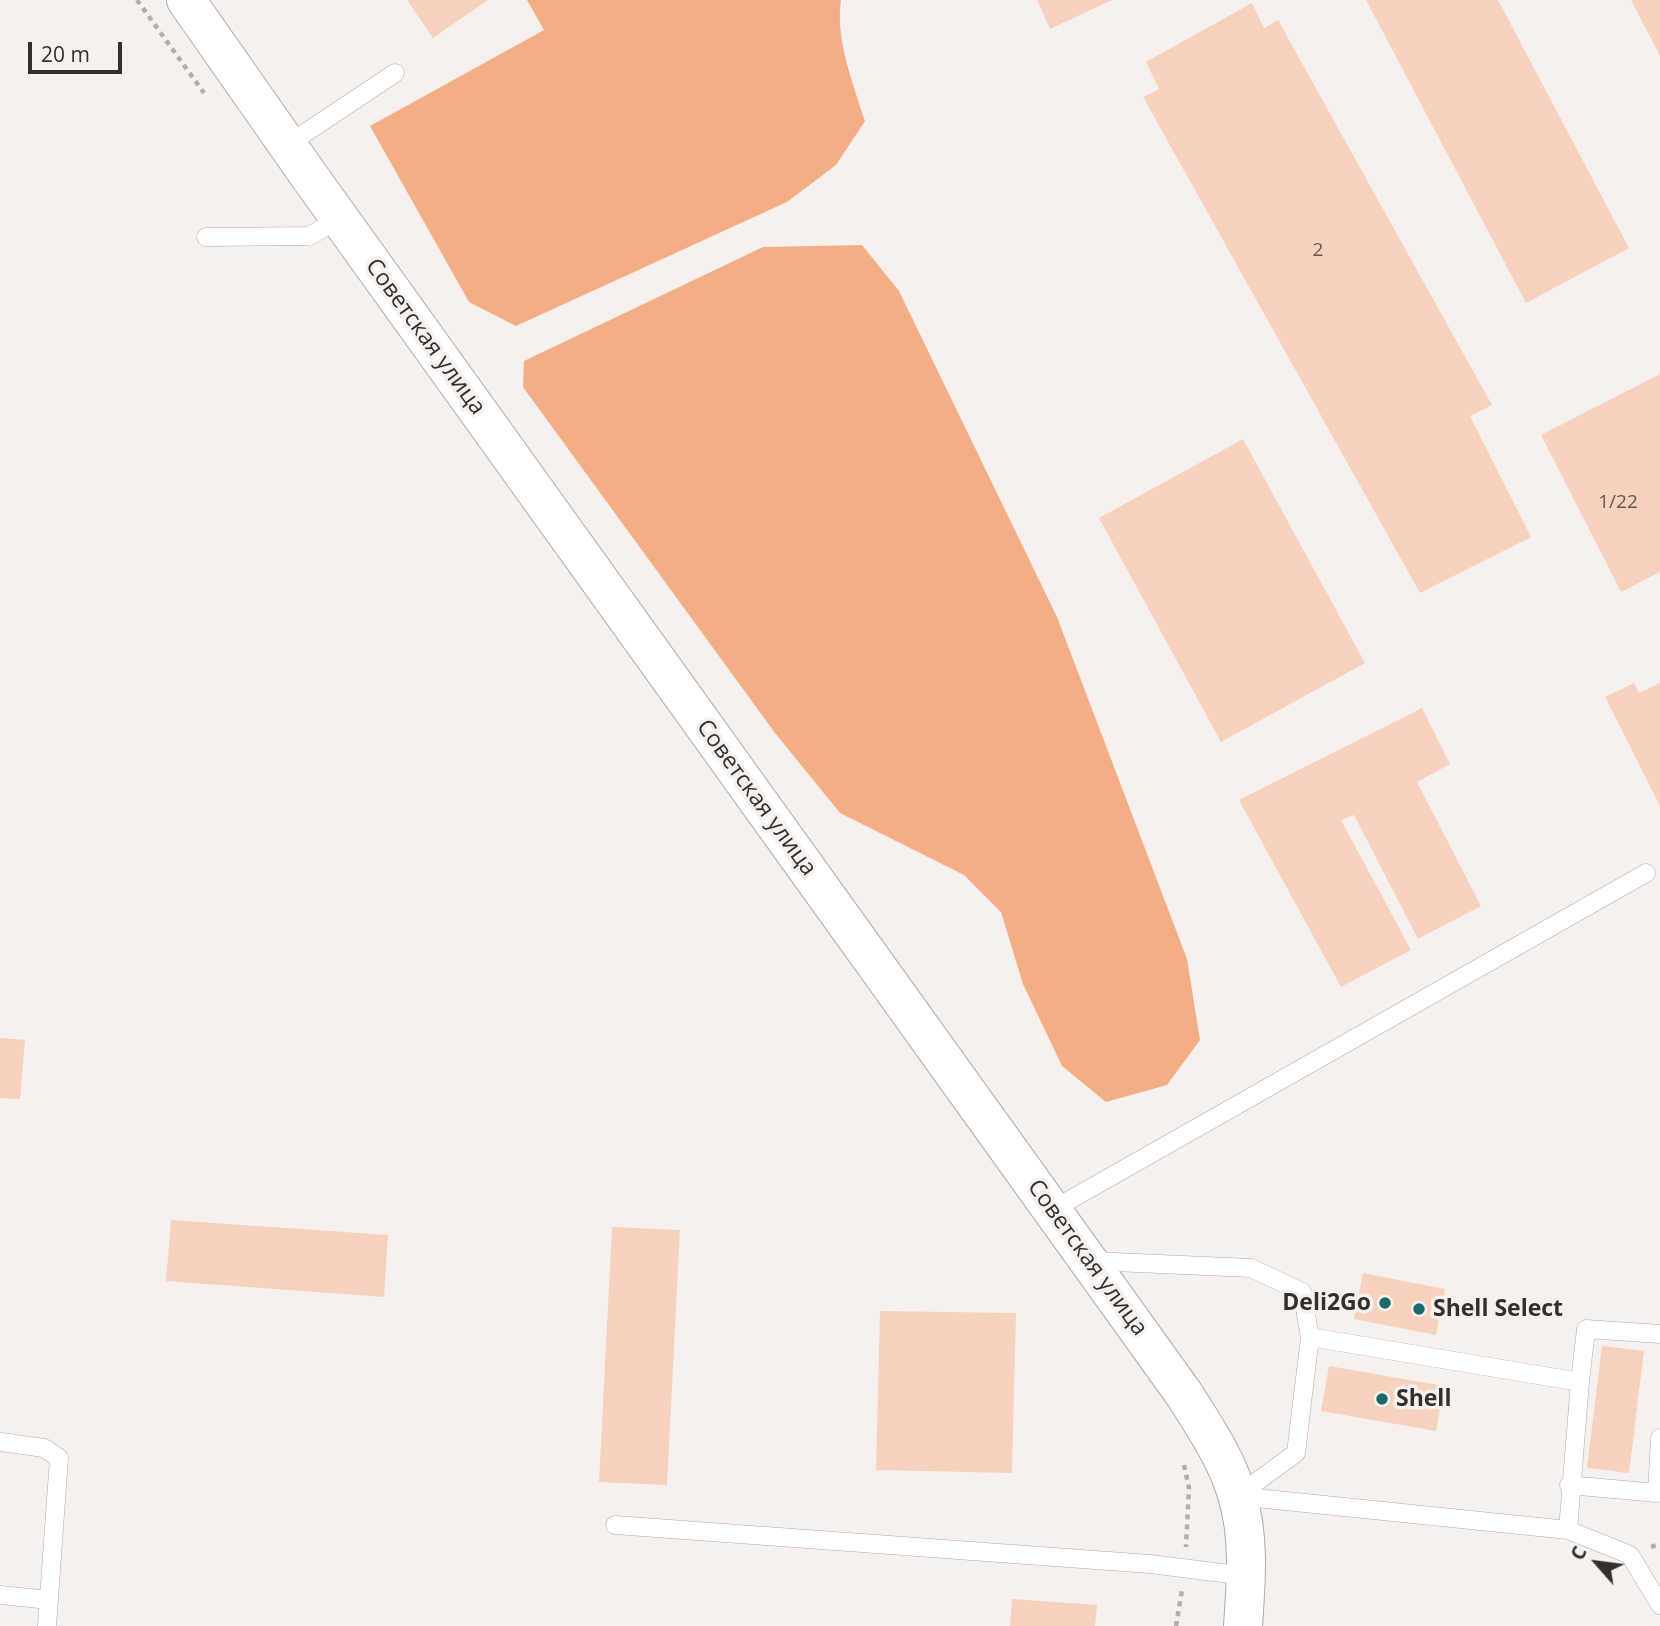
<!DOCTYPE html>
<meta charset="utf-8">
<style>
body{margin:0}
#map{position:relative;width:1660px;height:1626px;overflow:hidden;background:#f6f1ee;font-family:"Open Sans",sans-serif}
canvas{display:block}
.north{position:absolute;left:1562px;top:1528px;width:70px;height:70px;-webkit-text-stroke:5px #f6f1ee;paint-order:stroke;rotate:298deg;font-size:19px;font-weight:700;line-height:28px;text-align:center;color:#32302f}
.north::after{content:'';display:block;margin:auto;width:24px;height:32px;background:#32302f;clip-path:polygon(50% 0,100% 100%,50% 72%,0 100%)}
.scale{position:absolute;left:28px;top:42px;width:94px;height:32px;box-sizing:border-box;border:4px solid #32302f;border-top:0;padding-left:9px;font-size:21px;line-height:24px;white-space:nowrap;color:#32302f;-webkit-text-stroke:5px #f6f1ee;paint-order:stroke}
</style>
<div id="map">
<canvas width="1660" height="1626"></canvas>
<div class="north">С</div>
<div class="scale">20 m</div>
</div>
<script>
const context = document.querySelector('canvas').getContext('2d');
context.lineJoin = 'round';
function fill(path, color) { context.fillStyle = color; context.fill(path, 'evenodd'); }
function trace(path, color, width, dash) { context.strokeStyle = color; context.lineWidth = width; context.lineCap = dash ? 'butt' : 'round'; context.setLineDash(dash || []); context.stroke(path); }
function write(font, color, halo, rows, align = 'center') {
  context.font = font + ' "Open Sans",sans-serif'; context.lineWidth = 7; context.setLineDash([]); context.textBaseline = 'middle'; context.strokeStyle = halo; context.fillStyle = color; for (const [text, x, y, turn = 0] of rows) {
    context.save(); context.translate(x, y); context.rotate((+turn || 0) * Math.PI / 180); context.textAlign = isNaN(turn) ? turn : align; if (halo) context.strokeText(text, 0, 0); context.fillText(text, 0, 0); context.restore();
  }
}
const forest = new Path2D(`
 M 527,0 L 841,0 C 835,38 853,84 865,121 L 836,165 L 787,202 L 516,326 L 469,302 L 370,126 L 544,30 Z
 M 862,245 L 899,291 L 1057,617 L 1187,959 L 1200,1040 L 1167,1085 L 1106,1102 L 1062,1066 L 1023,984 L 1001,912 L 964,875 L 840,813 L 775,733 L 523,387 L 524,361 L 763,247 Z`);
const building = new Path2D(`
 M 407,0 L 488,0 L 433,38 Z
 M 1037,0 L 1112,0 L 1050,29 Z
 M 1366,0 L 1498,0 L 1629,248 L 1526,303 Z
 M 1631,0 L 1660,0 L 1660,56 Z
 M 1252,3 L 1264,28 L 1278,20 L 1492,405 L 1470,416 L 1531,537 L 1420,593 L 1143,97 L 1159,89 L 1146,62 Z
 M 1660,374 L 1660,572 L 1621,592 L 1541,435 Z
 M 1243,439 L 1365,663 L 1221,742 L 1099,518 Z
 M 1634,683 L 1639,693 L 1660,683 L 1660,806 L 1605,697 Z
 M 1422,708 L 1450,764 L 1417,782 L 1481,906 L 1418,939 L 1354,815 L 1341,820 L 1411,950 L 1341,987 L 1239,800 Z
 M 0,1038 L 25,1040 L 20,1099 L 0,1098 Z
 M 171,1220 L 388,1235 L 384,1297 L 166,1281 Z
 M 612,1227 L 680,1230 L 667,1485 L 599,1482 Z
 M 1363,1273 L 1445,1289 L 1436,1335 L 1354,1319 Z
 M 880,1311 L 1016,1313 L 1012,1473 L 876,1470 Z
 M 1602,1346 L 1644,1351 L 1629,1473 L 1587,1468 Z
 M 1329,1366 L 1444,1386 L 1436,1431 L 1321,1411 Z
 M 1012,1599 L 1097,1605 L 1095,1626 L 1010,1626 Z`);
const path = new Path2D(`
 M 137,0 L 204,93
 M 1184,1465 L 1189,1488 L 1186,1547
 M 1651,1547 L 1660,1544
 M 1176,1626 L 1182,1590`);
const service = new Path2D(`
 M 287,145 L 395,73
 M 206,237 L 309,236 L 340,219
 M 1052,1210 L 1646,873
 M 1091,1261 L 1251,1268 L 1302,1292 L 1310,1337 L 1296,1453 L 1237,1496
 M 1310,1337 L 1580,1382 L 1568,1530
 M 1580,1382 L 1586,1329 L 1660,1334
 M 0,1442 L 44,1448 L 59,1458 L 47,1626
 M 1569,1485 L 1657,1493 L 1660,1438
 M 1237,1496 L 1568,1530 L 1630,1555 L 1660,1605
 M 615,1525 L 1150,1564 L 1246,1576
 M 0,1595 L 49,1600`);
const tertiary = new Path2D(`
 M 186,0 L 312,180 L 1184,1394 C 1204,1426 1227,1459 1237,1495 C 1250,1537 1246,1583 1243,1626`);
const markers = [
 [1385,1303,7,"#1d6a6e"],
 [1419,1309,7,"#1d6a6e"],
 [1382,1399,7,"#1d6a6e"]
];
const numberNames = [
 ["2",1318,251],
 ["1/22",1618,503]
];
const streetNames = [
 ["Советская улица",425,337,54],
 ["Советская улица",756,798,54],
 ["Советская улица",1087,1258,54]
];
const poiNames = [
 ["Deli2Go",1371,1303,"right"],
 ["Shell Select",1433,1309],
 ["Shell",1396,1399]
];
fill(forest, '#f4ae86');
fill(building, '#f6d2be');
trace(service, '#afaba8', 19);
trace(tertiary, '#afaba8', 40);
trace(path, '#b2aeac', 4.5, [5, 5]);
trace(service, '#fff', 18);
trace(tertiary, '#fff', 38);
for (const [x, y, r, color] of markers) { const dot = new Path2D(); dot.arc(x, y, r, 0, 2 * Math.PI); context.fillStyle = color; context.fill(dot); trace(dot, '#f6f1ee', 2.5); }
write('19px', '#635853', null, numberNames);
write('23px', '#32302f', '#f6f1ee', streetNames);
write('bold 23px', '#32302f', '#f6f1ee', poiNames, 'left');
</script>
